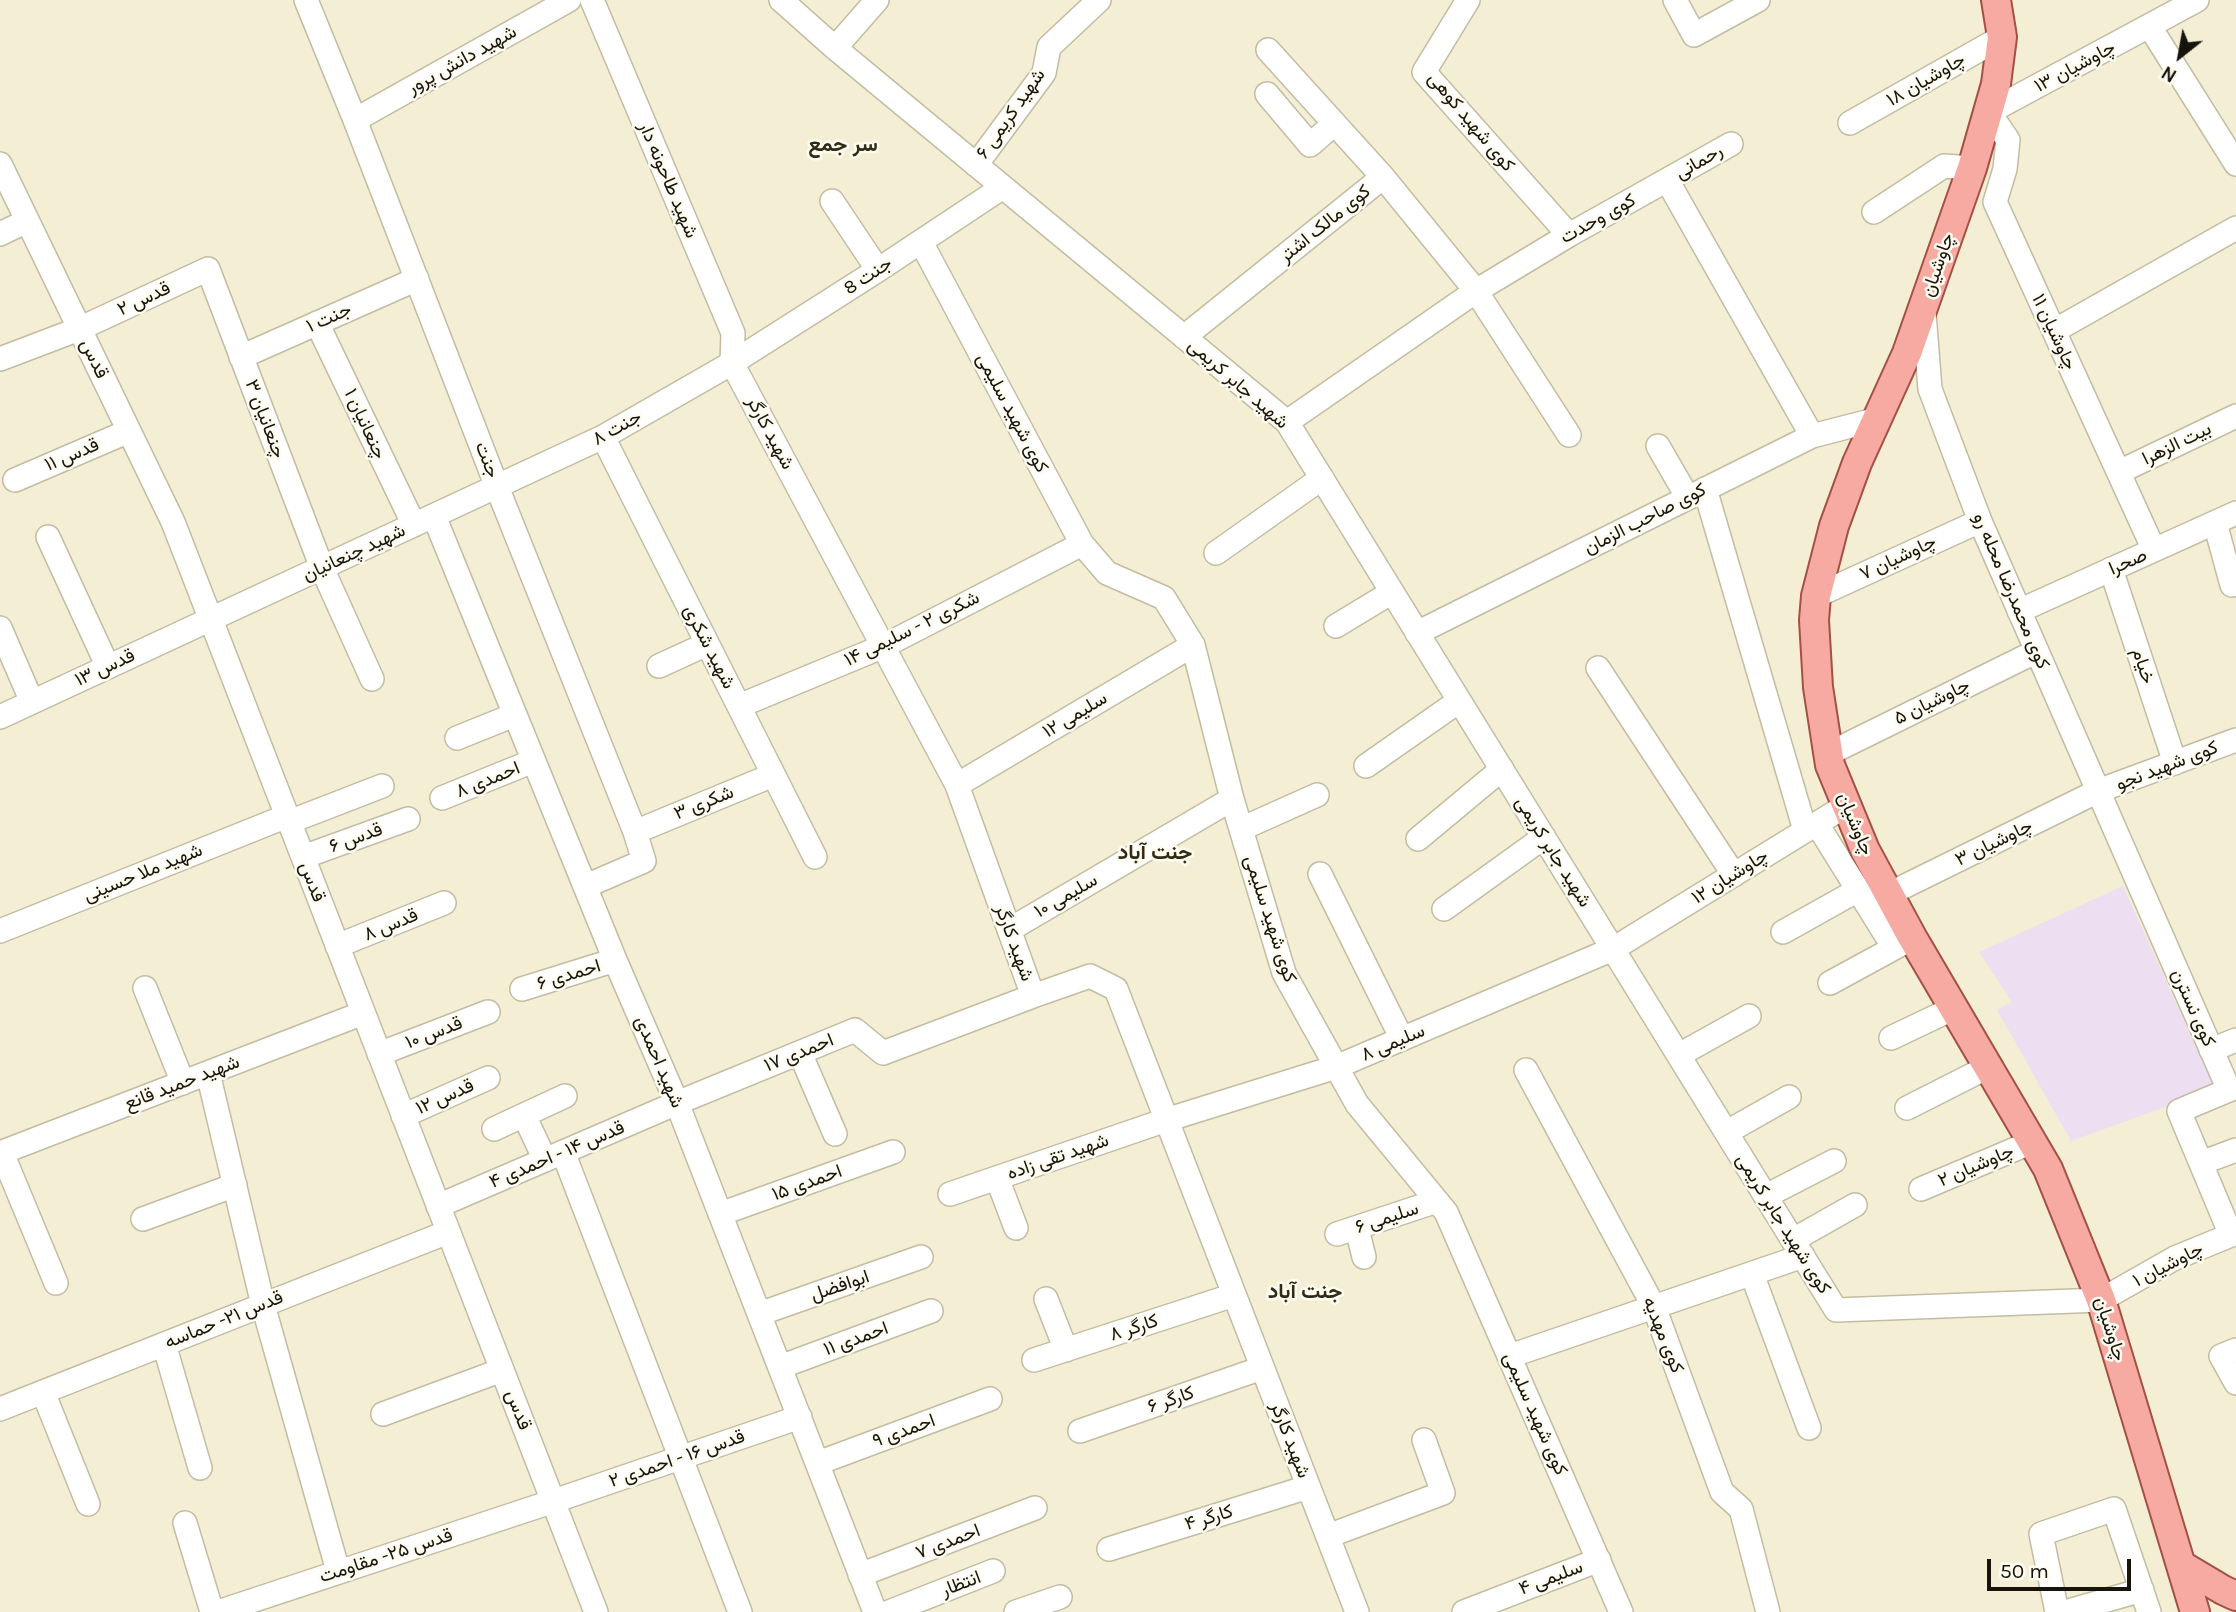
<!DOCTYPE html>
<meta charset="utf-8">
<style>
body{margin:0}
#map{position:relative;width:2236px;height:1612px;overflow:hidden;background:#f4efd4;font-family:Karla,sans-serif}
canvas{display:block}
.north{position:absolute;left:2145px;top:21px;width:70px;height:70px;-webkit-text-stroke:5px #fefcf1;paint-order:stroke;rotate:211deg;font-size:19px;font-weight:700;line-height:28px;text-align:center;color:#16140b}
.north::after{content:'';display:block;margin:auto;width:24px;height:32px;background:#16140b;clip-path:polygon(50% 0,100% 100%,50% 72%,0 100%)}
.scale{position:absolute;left:1987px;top:1559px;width:144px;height:32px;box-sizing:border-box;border:4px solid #16140b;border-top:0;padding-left:9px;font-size:21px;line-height:24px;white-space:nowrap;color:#16140b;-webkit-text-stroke:5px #fefcf1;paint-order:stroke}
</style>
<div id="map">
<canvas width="2236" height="1612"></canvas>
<div class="north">N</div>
<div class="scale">50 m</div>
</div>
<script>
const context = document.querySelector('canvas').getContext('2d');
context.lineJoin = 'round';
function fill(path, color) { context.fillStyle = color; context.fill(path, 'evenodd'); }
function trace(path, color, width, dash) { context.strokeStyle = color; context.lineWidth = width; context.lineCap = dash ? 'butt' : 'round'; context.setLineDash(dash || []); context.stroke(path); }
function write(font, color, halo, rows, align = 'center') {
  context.font = font + ' Karla,Vazirmatn,sans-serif'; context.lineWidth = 5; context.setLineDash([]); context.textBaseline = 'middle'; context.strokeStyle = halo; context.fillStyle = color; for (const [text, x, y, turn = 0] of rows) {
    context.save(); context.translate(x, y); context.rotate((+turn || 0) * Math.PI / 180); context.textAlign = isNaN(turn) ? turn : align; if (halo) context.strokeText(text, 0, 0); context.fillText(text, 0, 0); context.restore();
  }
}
const education = new Path2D(`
 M 2123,886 L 2215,1089 L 2071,1141 L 1997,1010 L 2012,1002 L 1979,952 Z`);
const minor = new Path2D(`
 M 306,0 L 355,120 L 497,487 L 635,832 L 644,861 L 586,886
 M 592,0 L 733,333 L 732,363 L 957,785 L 1033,996 L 1090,976 L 1116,989 L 1357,1612
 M 781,0 L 835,48 L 1287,422 L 1836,1310 L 2101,1300 L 2175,1258 L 2236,1233
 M 1468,0 L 1424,72 L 1569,235
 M 1675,0 L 1694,35 L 1758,0
 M 2150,27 L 2236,164
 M 835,48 L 877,0
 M 1268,50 L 1383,177
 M 1267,94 L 1310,145 L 1334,124
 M 355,120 L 569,0
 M 1850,123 L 2002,37
 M 0,164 L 173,522 L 596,1612
 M 976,165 L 1044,73 L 1049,47 L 1099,0
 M 1667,180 L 1731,144
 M 832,201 L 878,270
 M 1874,212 L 1944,166 L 1972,168
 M 0,234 L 27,221
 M 921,242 L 1082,544 L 1107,573 L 1164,598 L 1193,645 L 1232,799 L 1284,973 L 1357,1104 L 1446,1212 L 1621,1612
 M 1924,313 L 1930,389 L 1980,521 L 2229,1090 L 2179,1111 L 2231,1235
 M 317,323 L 414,525
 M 2054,331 L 2236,228
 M 1184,337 L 1383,177 L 1476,291 L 1569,435
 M 241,357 L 417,279
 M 0,359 L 79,329 L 208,269 L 322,568 L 372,679
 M 1287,422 L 1476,291 L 1569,235 L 1667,180 L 1812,436
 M 603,437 L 815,857
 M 1658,446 L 1688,498
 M 2119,472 L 2236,416
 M 15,480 L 129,431
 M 1705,489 L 1805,830
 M 434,516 L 615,960 L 677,1103 L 875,1612
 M 2215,523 L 2232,585
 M 48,537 L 108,667
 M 2154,550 L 1995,202 L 2005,169 L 2008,140 L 1989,112 L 2197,0
 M 1216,553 L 1322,478
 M 2111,569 L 2175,763
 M 1816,596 L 1980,521
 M 2019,611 L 2236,513
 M 1336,626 L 1392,592
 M 0,628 L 32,702
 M 1417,633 L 1812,436 L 1878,419
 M 659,666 L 707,644
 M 1598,668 L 1734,875
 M 739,706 L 884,646 L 1082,544
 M 0,717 L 603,437 L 732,363 L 878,270 L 1003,187
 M 457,738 L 514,715
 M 1828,754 L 2037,651
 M 1366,766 L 1459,701
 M 957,785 L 1193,645
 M 442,798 L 533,761
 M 289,822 L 382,786
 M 1817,824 L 1894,948
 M 1241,829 L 1317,795
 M 635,832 L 773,775
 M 1418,839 L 1502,769
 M 303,857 L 408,819
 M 1320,874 L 1402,1039
 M 1889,894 L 2098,791 L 2236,740
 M 1444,909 L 1544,837
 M 1009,930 L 1232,799
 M 0,931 L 287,816
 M 1783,932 L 1858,890
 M 337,946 L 444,903
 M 1830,983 L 1907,941
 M 145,988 L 183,1083
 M 522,989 L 615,960
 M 1891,1038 L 1954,1008
 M 2211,1050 L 2236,1040
 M 800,1053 L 835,1134
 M 379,1054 L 488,1012
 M 1679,1055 L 1749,1016
 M 1526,1070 L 1654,1307 L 1722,1492 L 1741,1509 L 1768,1612
 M 208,1073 L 263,1305 L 338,1571
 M 1907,1108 L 1988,1067
 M 524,1115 L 565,1096
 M 403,1116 L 488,1078
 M 494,1129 L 524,1115 L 545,1160
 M 1727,1132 L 1789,1097
 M 563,1152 L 740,1612
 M 0,1153 L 363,1013
 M 2,1153 L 56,1283
 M 2201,1163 L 2236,1150
 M 997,1178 L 1016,1228
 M 1921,1189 L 2032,1142
 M 950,1194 L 1166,1120 L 1336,1067 L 1613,949 L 1847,805
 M 1766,1196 L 1834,1161
 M 438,1206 L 677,1103 L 855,1030 L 883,1053 L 1033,996
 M 720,1214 L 893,1152
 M 143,1219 L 235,1185
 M 1357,1229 L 1364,1257
 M 1337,1234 L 1437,1201
 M 1793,1240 L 1855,1205
 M 1752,1274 L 1809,1428
 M 1046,1299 L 1066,1350
 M 759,1314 L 921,1257
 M 164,1344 L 200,1468
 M 2236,1350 L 2221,1356 L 2236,1383
 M 1510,1356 L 1803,1256
 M 1034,1360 L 1234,1295
 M 780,1367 L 931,1311
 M 43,1392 L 88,1504
 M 0,1409 L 448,1232
 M 383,1414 L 502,1370
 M 1080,1431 L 1262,1368
 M 818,1463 L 990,1399
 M 185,1523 L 212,1612
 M 1328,1536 L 1443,1493 L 1424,1440
 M 1109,1549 L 1308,1487
 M 860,1575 L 1035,1508
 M 218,1612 L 554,1501 L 800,1417
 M 889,1612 L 993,1571
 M 1016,1612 L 1060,1597
 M 1464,1612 L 1599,1560
 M 2057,1612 L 2041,1534 L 2114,1509 L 2149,1612
 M 2065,1612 L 2142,1590`);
const major = new Path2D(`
 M 1996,0 L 2002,37 L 1996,84 L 1972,168 L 1907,353 L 1857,463 L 1834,526 L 1816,596 L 1814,620 L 1818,687 L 1830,765 L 1865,850 L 1912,937 L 2048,1169 L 2101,1300 L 2195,1612
 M 2181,1565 L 2223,1590 L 2236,1596`);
const streetNames = [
 ["شهید دانش پرور",462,60,-29],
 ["چاوشیان ۱۳",2075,67,-28],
 ["چاوشیان ۱۸",1926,80,-30],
 ["شهید کریمی ۶",1011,114,-55],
 ["کوی شهید کوهی",1471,122,50],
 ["رحمانی",1699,162,-30],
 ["شهيد طاحونه دار",668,180,67],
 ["کوی وحدت",1598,219,-29],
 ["کوی مالک اشتر",1325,224,-39],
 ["چاوشیان",1938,265,-71],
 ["جنت 8",868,276,-33],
 ["قدس ۲",144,299,-25],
 ["جنت ۱",329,318,-24],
 ["چاوشیان ۱۱",2054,332,65],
 ["قدس",94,359,64],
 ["شهید جابر کریمی",1238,384,41],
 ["کوی شهید سلیمی",1012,413,62],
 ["چنعانیان ۳",265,419,69],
 ["چنعانیان ۱",365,424,65],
 ["جنت ۸",617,428,-29],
 ["شهید کارگر",770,433,62],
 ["بیت الزهرا",2177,444,-26],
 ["قدس ۱۱",72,455,-23],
 ["جنت",487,460,69],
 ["کوی صاحب الزمان",1645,519,-27],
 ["شهید چنعانیان",354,553,-25],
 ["چاوشیان ۷",1898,558,-25],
 ["صحرا",2128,562,-24],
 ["کوی محمدرضا محله رو",2011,591,67],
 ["شکری ۲ - سلیمی ۱۴",912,629,-26],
 ["شهید شکری",709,647,63],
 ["خیام",2143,666,72],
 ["قدس ۱۳",105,668,-25],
 ["چاوشیان ۵",1932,702,-26],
 ["سلیمی ۱۲",1075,715,-31],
 ["کوی شهید نجو",2167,766,-21],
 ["احمدی ۸",488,780,-22],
 ["شکری ۳",704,803,-22],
 ["چاوشیان",1855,824,67],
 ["قدس ۶",356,838,-20],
 ["چاوشیان ۳",1994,843,-26],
 ["شهید جابر کریمی",1553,852,58],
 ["شهید ملا حسینی",143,873,-22],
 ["چاوشیان ۱۲",1730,877,-32],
 ["قدس",312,882,69],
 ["سلیمی ۱۰",1066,896,-30],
 ["کوی شهید سلیمی",1270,919,72],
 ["قدس ۸",391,925,-22],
 ["شهید کارگر",1014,943,70],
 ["احمدی ۶",569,975,-17],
 ["کوی نسترن",2193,1008,66],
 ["قدس ۱۰",434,1033,-21],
 ["سلیمی ۸",1393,1043,-23],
 ["احمدی ۱۷",799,1053,-22],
 ["شهید احمدی",659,1062,67],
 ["شهید حمید قانع",182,1083,-21],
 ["قدس ۱۲",445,1097,-24],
 ["قدس ۱۴ - احمدی ۴",557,1155,-23],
 ["شهید تقی زاده",1058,1157,-19],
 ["چاوشیان ۲",1976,1166,-23],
 ["احمدی ۱۵",807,1183,-20],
 ["سلیمی ۶",1387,1218,-18],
 ["کوی شهید جابر کریمی",1783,1224,58],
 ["چاوشیان ۱",2168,1265,-27],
 ["ابوافضل",840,1286,-19],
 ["قدس ۲۱- حماسه",224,1320,-22],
 ["کارگر ۸",1134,1328,-18],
 ["چاوشیان",2110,1329,72],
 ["کوی مهدیه",1663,1335,68],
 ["احمدی ۱۱",856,1339,-20],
 ["کارگر ۶",1171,1400,-19],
 ["قدس",518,1410,69],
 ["کوی شهید سلیمی",1535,1414,66],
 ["احمدی ۹",904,1431,-20],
 ["شهید کارگر",1290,1440,69],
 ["قدس ۱۶ - احمدی ۲",677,1459,-19],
 ["کارگر ۴",1209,1518,-17],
 ["احمدی ۷",948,1542,-21],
 ["قدس ۲۵- مقاومت",386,1556,-18],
 ["سلیمی ۴",1551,1578,-21],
 ["انتظار",961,1584,-21]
];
const neighbourhoodNames = [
 ["سر جمع",843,145],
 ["جنت آباد",1155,853],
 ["جنت آباد",1305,1292]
];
fill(education, '#eedef1');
trace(minor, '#c2bda2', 26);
trace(major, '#a45044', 32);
trace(minor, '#fff', 23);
trace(major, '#f6aaa1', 28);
write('19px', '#16140b', '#fefcf1', streetNames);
write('bold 21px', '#302c16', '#fefcf1', neighbourhoodNames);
</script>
